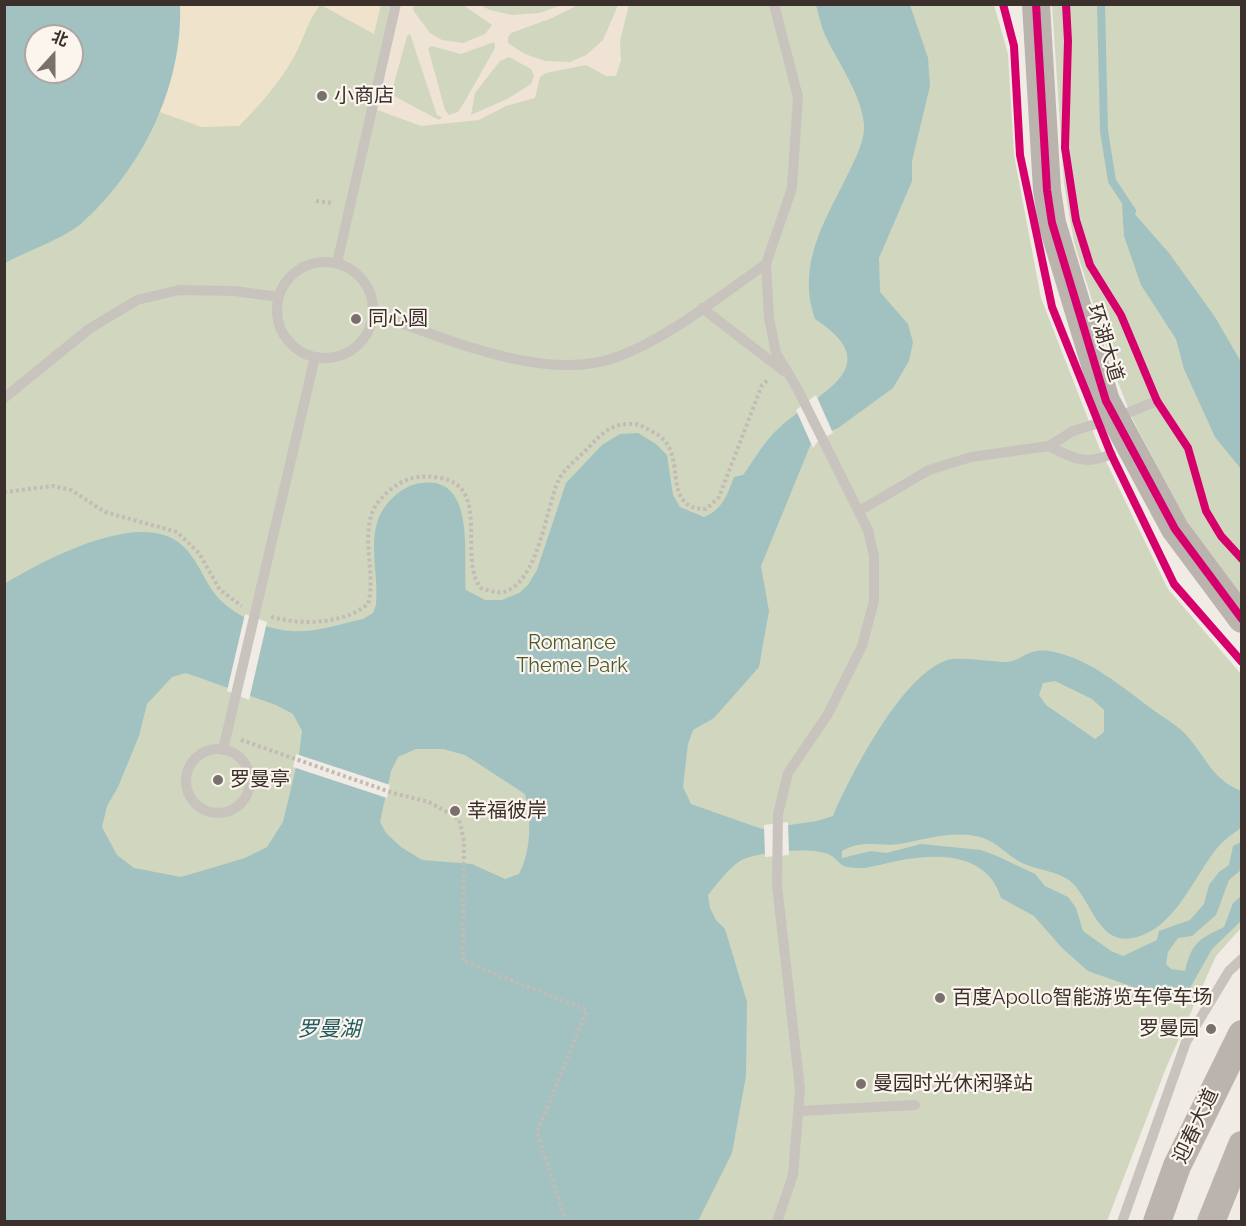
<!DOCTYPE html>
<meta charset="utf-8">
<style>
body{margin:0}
#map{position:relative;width:1246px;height:1226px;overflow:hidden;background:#f0ebe5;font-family:Raleway,"Noto Sans SC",sans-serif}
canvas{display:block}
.frame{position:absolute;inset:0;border:6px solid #3b302b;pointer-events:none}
.north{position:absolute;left:24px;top:24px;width:60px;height:60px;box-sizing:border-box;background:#fbf5ee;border:2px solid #aea6a0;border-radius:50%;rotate:21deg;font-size:16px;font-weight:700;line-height:24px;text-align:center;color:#3b302b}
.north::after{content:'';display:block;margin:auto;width:21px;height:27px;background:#7a716c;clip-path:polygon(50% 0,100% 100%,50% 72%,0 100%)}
</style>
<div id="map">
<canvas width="1246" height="1226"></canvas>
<div class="frame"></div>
<div class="north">北</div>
</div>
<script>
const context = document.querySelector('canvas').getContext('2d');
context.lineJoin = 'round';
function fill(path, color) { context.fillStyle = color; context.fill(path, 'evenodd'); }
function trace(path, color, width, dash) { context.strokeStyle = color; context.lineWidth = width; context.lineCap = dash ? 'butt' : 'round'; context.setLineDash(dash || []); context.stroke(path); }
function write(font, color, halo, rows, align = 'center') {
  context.font = font + ' Raleway,"Noto Sans SC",sans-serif'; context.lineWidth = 4.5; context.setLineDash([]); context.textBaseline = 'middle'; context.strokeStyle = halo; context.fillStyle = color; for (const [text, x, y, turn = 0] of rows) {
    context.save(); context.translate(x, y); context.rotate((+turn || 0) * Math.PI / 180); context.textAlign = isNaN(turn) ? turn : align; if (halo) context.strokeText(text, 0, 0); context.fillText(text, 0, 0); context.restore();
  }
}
const green = new Path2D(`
 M 180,5 L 994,5 L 1008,54 L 1014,155 L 1041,298 L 1099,447 L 1168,589 L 1241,674 L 1241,928 L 1216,956 L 1166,1068 L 1107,1221 L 5,1221 L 4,263 L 121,180 L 160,112 L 175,70 L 181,23 Z
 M 1052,5 L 1241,5 L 1241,602 L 1230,589 L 1184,517 L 1132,418 L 1116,377 L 1074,242 L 1064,184 Z`);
const sand = new Path2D(`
 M 180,5 L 320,5 C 308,21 304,38 295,55 C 280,82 261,104 239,126 L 201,127 L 160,112 C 173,77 182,43 180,5 Z
 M 321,5 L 381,5 L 374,34 Z`);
const plaza = new Path2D(`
 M 396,5 L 414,5 L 413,10 L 430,33 L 442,40 L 463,43 L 485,34 L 492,25 L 463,5 L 480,5 L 490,10 L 512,15 L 539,13 L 562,5 L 578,5 L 552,18 L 511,33 L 508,37 L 508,43 L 525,54 L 545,61 L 570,62 L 586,55 L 603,40 L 618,5 L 629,5 L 620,41 L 621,60 L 616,76 L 606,76 L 586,65 L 546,73 L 540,77 L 535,98 L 506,106 L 479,120 L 421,126 L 372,108 ZM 410,34 L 437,115 L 442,117 L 439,120 L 394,96 L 392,91 L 407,36 ZM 494,42 L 495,48 L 465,101 L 458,112 L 449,115 L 445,110 L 428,48 L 432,46 L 461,54 ZM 509,57 L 531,69 L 534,76 L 531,84 L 509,98 L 471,115 L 475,93 L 500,61 Z`);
const water = new Path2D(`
 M 5,4 L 180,5 C 183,86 142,169 82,223 C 65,238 25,252 5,263 ZM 36,36 L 72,36 L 72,72 L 36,72 Z
 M 816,5 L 910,5 L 928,58 L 930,86 L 912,161 L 912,181 L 879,258 L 880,292 L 908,324 L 913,342 L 909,361 L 893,388 L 838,428 L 817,437 L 810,446 L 761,566 L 769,611 L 759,667 L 714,718 L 693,730 L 688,744 L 683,787 L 691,804 L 762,829 L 817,821 L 833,816 C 851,774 902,675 947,660 C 960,656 992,662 1007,662 C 1024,660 1027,648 1049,651 C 1089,657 1124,689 1156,712 C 1166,719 1180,727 1188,737 C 1208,760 1211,778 1241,791 L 1241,828 C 1232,834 1224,840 1217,848 C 1193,878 1174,931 1132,938 C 1097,945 1091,897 1069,880 C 1056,871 1037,870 1022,863 C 1006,855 998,842 980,837 C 953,830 926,839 900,844 C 878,847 863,839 842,851 L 842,858 L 871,851 L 886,853 L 921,844 L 981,850 L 997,856 L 1035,874 L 1045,886 L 1068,897 L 1076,908 L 1083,931 L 1111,951 L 1123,956 L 1157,940 L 1159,931 L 1190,920 L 1204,904 L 1209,885 L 1219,872 L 1229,865 L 1233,846 L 1241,842 L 1241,870 L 1229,880 L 1216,915 L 1192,936 L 1178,938 L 1168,952 L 1166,964 L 1171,969 L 1185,971 C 1192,942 1199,939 1224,927 L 1233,903 L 1241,896 L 1241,921 L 1212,949 L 1181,1004 L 1088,971 L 1062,948 L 1034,916 L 1001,898 C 987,852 937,853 897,861 C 885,863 869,869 857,868 C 837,867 842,862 830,855 C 814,846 755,852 740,861 C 728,869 717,884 708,895 L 710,908 L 716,920 L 725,929 L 747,1002 L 746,1076 L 732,1153 L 698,1221 L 5,1221 L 4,584 C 43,561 121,519 167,536 C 190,545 198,567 210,587 C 225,612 262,629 291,631 C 315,633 341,624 363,619 L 373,613 L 376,605 C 379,576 368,545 379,517 C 386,502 400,488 416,484 C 477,470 463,555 466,590 L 485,600 L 502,600 L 519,593 L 528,585 L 537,570 L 566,483 L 602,445 L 620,434 L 638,433 L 656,444 L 667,455 L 673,495 L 680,507 L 704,517 C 723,509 727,495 734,477 L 743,475 C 754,460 765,440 780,427 C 819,392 889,367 815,319 C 796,264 825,221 849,172 C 856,157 865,141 864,124 C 861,93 838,63 825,35 C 821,26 819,15 816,5 ZM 186,673 L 276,705 L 293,714 L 302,731 L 299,755 L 283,822 L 267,847 L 245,858 L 181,877 L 134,868 L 117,855 L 102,827 L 107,806 L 118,787 L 139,736 L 147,704 L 172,677 ZM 1055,681 L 1092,699 L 1104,710 L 1104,732 L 1095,739 L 1046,705 L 1039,695 L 1043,683 ZM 416,749 L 443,749 L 465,755 L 525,794 C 531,820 532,849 519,874 L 505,879 L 472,864 L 422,860 L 401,847 L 386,833 L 380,822 L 391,771 L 398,757 Z
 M 1122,204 L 1132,211 L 1169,253 L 1215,317 L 1241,362 L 1241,469 L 1215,437 L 1184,369 L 1176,339 L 1141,285 L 1124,236 Z`);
const pier = new Path2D(`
 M 816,395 L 833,433 L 819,440 L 813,448 L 796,410 Z
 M 245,614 L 267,622 L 249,700 L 227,691 Z
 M 296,754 L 390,785 L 387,798 L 293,767 Z
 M 788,822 L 789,855 L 765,857 L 764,825 Z`);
const stream = new Path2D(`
 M 1101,4 L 1104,131 L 1112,181 L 1132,211`);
const path = new Path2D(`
 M 316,201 L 333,203
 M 4,492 L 53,486 L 71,490 L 105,512 L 177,532 L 199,553 L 220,590 L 242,606
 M 271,617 C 302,625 342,625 368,604 C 376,575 362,542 372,513 C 376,501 390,489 400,483 C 414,476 425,475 440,478 C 492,486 457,559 481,588 C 488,590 495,593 503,592 C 538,584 546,509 558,481 C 564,468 580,457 589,447 C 601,434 612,423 632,424 C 639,424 646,428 653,432 C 692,450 657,509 706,509 L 719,497 L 762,385 L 769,379
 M 241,740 L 393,793 L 429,802 L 459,819 L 464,841 L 463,961 L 587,1010 L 537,1132 L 566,1222`);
const lane = new Path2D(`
 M 774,4 L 798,97 L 792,188 L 766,264 L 769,318 L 776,353 L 797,388 L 868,530 L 874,556 L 874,601 L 862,646 L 828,714 L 788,773 L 778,814 L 777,885 L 800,1089 L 793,1175 L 777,1222
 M277 310a48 48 0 1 1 96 0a48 48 0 1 1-96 0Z
 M 337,263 L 396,4
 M 702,308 L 785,372
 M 373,313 C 440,336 543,383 614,358 C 665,341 721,295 766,264
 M 4,398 L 89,329 L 137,300 L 179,290 L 235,291 L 279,297
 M 1049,446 C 1072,458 1086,466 1111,454
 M 859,511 L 929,470 L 971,457 L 1049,446 L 1073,431 L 1115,418 L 1157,401
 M186 781a32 32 0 1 1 64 0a32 32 0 1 1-64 0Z
 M 223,750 L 315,357
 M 799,1111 L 915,1105
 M 1122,1222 L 1186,1042 L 1229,971 L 1242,959`);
const secondary = new Path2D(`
 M 1036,4 L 1047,190 L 1052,223 L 1106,401 L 1175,529 L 1242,619
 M 1157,1222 L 1177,1166 L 1242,1034
 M 1211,1222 L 1242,1145`);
const cycleway = new Path2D(`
 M 1003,4 L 1014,46 L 1020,155 L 1052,307 L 1111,454 L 1174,584 L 1242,662
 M 1036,4 L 1047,190 L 1052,223 L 1106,401 L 1175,529 L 1242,619
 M 1066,4 L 1068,41 L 1065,148 L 1076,220 L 1090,265 L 1121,315 L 1157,401 L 1188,448 L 1206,511 L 1221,536 L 1242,559`);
const markers = [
 [322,96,6,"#7a716c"],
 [356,319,6,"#7a716c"],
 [218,780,6,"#7a716c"],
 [455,811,6,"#7a716c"],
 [940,998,6,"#7a716c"],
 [1211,1029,6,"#7a716c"],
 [861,1084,6,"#7a716c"]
];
const poiNames = [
 ["小商店",334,96],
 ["同心圆",368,319],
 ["罗曼亭",230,780],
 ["幸福彼岸",467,811],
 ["百度Apollo智能游览车停车场",952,998],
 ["罗曼园",1199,1029,"right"],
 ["曼园时光休闲驿站",873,1084]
];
const streetNames = [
 ["环湖大道",1105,343,73],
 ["迎春大道",1196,1126,-65]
];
const parkNames = [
 ["Romance",572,643],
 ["Theme Park",572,666]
];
const waterNames = [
 ["罗曼湖",329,1030]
];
fill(green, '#d1d6bf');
fill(sand, '#efe3cc');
fill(plaza, '#eee3d5');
fill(water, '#a1c2c1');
fill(pier, '#f0ebe5');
trace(stream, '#a1c2c1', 8);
trace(path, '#c2bbb6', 4, [3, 3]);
trace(lane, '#c9c3be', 10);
trace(secondary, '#bab3ae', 28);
trace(cycleway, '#d6006c', 8);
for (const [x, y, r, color] of markers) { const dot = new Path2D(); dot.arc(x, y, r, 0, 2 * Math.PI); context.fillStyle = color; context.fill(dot); trace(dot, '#fbf5ee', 2); }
write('20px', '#3b302b', '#fbf5ee', poiNames, 'left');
write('20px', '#3b302b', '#fbf5ee', streetNames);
write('20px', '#4a5a2e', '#fbf5ee', parkNames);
write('italic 21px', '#1f5a5e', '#fbf5ee', waterNames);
</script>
